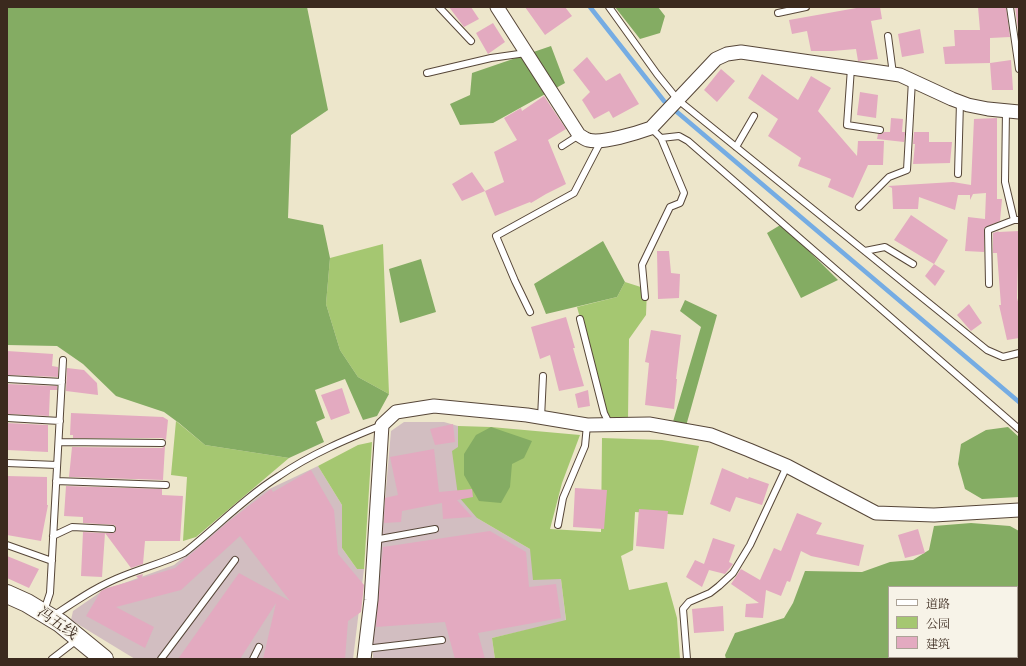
<!DOCTYPE html>
<meta charset="utf-8">
<style>
body{margin:0}
#map{position:relative;width:1026px;height:666px;overflow:hidden;background:#ede6cb;font-family:"IM FELL French Canon","Noto Serif SC",serif}
canvas{display:block}
.frame{position:absolute;inset:0;border:8px solid #3b2a1e;pointer-events:none}
.legend{position:absolute;left:888px;top:586px;width:130px;height:72px;box-sizing:border-box;background:#f7f3e8;border:1px solid #aca397;margin:0;padding:5px 7px;list-style:none;font-size:12px;color:#3b2a1e}
.legend li{display:flex;align-items:center;gap:8px;height:20px}
.legend b{width:20px;border:1px solid #aca397}
</style>
<div id="map">
<canvas width="1026" height="666"></canvas>
<div class="frame"></div>
<ul class="legend">
<li><b style="height:5px;background:#fff"></b>道路</li>
<li><b style="height:11px;background:#a5c771"></b>公园</li>
<li><b style="height:11px;background:#e3aac0"></b>建筑</li>
</ul>
</div>
<script>
const context = document.querySelector('canvas').getContext('2d');
context.lineJoin = 'round';
function fill(path, color) { context.fillStyle = color; context.fill(path, 'evenodd'); }
function trace(path, color, width, dash) { context.strokeStyle = color; context.lineWidth = width; context.lineCap = dash ? 'butt' : 'round'; context.setLineDash(dash || []); context.stroke(path); }
function write(font, color, halo, rows, align = 'center') {
  context.font = font + ' "IM FELL French Canon","Noto Serif SC",serif'; context.lineWidth = 3.5; context.setLineDash([]); context.textBaseline = 'middle'; context.strokeStyle = halo; context.fillStyle = color; for (const [text, x, y, turn = 0] of rows) {
    context.save(); context.translate(x, y); context.rotate((+turn || 0) * Math.PI / 180); context.textAlign = isNaN(turn) ? turn : align; if (halo) context.strokeText(text, 0, 0); context.fillText(text, 0, 0); context.restore();
  }
}
const industrial = new Path2D(`
 M 404,422 L 444,422 L 458,426 L 458,447 L 477,518 L 530,549 L 561,579 L 566,621 L 492,638 L 495,659 L 373,659 L 373,638 L 391,431 Z
 M 318,466 L 342,505 L 342,548 L 357,569 L 364,569 L 353,659 L 135,659 L 71,620 L 73,611 L 102,591 L 174,565 L 265,491 Z`);
const green = new Path2D(`
 M 383,244 L 389,394 L 358,377 L 340,350 L 326,304 L 330,258 Z
 M 625,282 L 647,289 L 646,315 L 629,339 L 628,419 L 608,417 L 577,307 L 617,297 Z
 M 176,421 L 205,445 L 289,458 L 196,537 L 183,541 L 187,477 L 171,475 Z
 M 458,426 L 491,427 L 580,435 L 562,483 L 550,529 L 601,532 L 602,438 L 662,440 L 699,446 L 683,515 L 635,512 L 633,550 L 621,556 L 629,590 L 667,582 L 677,618 L 680,659 L 495,659 L 492,638 L 566,620 L 561,579 L 533,580 L 530,549 L 477,518 L 458,496 L 452,451 L 458,447 Z
 M 372,442 L 364,569 L 357,569 L 342,548 L 342,505 L 318,466 L 358,445 Z`);
const forest = new Path2D(`
 M 7,7 L 307,7 L 328,110 L 291,135 L 288,218 L 323,225 L 330,258 L 326,304 L 340,350 L 358,377 L 389,394 L 377,416 L 363,420 L 345,379 L 315,390 L 325,418 L 316,422 L 324,442 L 289,458 L 205,445 L 179,423 L 164,412 L 116,396 L 83,364 L 57,346 L 7,345 Z
 M 615,7 L 658,7 L 665,16 L 660,33 L 640,39 Z
 M 551,46 L 565,83 L 493,123 L 460,125 L 450,104 L 470,95 L 472,73 Z
 M 782,224 L 838,280 L 801,298 L 767,233 Z
 M 603,241 L 625,282 L 617,297 L 546,314 L 534,284 Z
 M 421,259 L 436,312 L 400,323 L 389,269 Z
 M 685,300 L 717,315 L 686,426 L 672,425 L 701,327 L 680,311 Z
 M 491,427 L 532,441 L 524,458 L 512,464 L 510,487 L 501,503 L 479,501 L 464,475 L 464,454 L 476,435 Z
 M 1008,427 L 1019,437 L 1019,497 L 982,499 L 965,489 L 958,464 L 961,444 L 986,430 Z
 M 971,523 L 1010,526 L 1019,531 L 1019,659 L 726,659 L 725,655 L 735,633 L 784,618 L 793,603 L 805,571 L 862,572 L 890,562 L 913,560 L 929,550 L 934,526 ZM 889,587 L 1017,587 L 1017,657 L 889,657 Z`);
const stream = new Path2D(`
 M 590,7 L 664,101 L 1019,402`);
const building = new Path2D(`
 M 449,7 L 471,7 L 479,19 L 464,27 Z
 M 525,7 L 565,7 L 572,16 L 545,35 Z
 M 862,7 L 880,7 L 882,19 L 871,21 L 878,59 L 858,61 L 856,49 L 832,51 L 811,51 L 807,31 L 792,34 L 789,20 Z
 M 978,7 L 1006,7 L 1010,37 L 990,38 L 990,63 L 945,64 L 943,47 L 955,46 L 954,30 L 980,30 Z
 M 1015,7 L 1019,7 L 1019,37 Z
 M 493,23 L 505,42 L 488,54 L 476,33 Z
 M 920,29 L 924,53 L 902,57 L 898,34 Z
 M 587,57 L 606,81 L 620,73 L 639,104 L 613,118 L 609,111 L 594,119 L 582,100 L 590,92 L 573,70 Z
 M 1011,60 L 1013,90 L 992,90 L 990,63 Z
 M 721,69 L 735,81 L 717,102 L 704,90 Z
 M 762,74 L 798,100 L 811,76 L 831,88 L 818,111 L 857,156 L 858,141 L 884,141 L 883,165 L 868,165 L 853,198 L 828,187 L 831,179 L 798,166 L 801,158 L 768,136 L 778,119 L 748,98 Z
 M 860,92 L 878,95 L 876,118 L 857,115 Z
 M 544,96 L 566,129 L 548,140 L 566,184 L 546,194 L 531,203 L 530,202 L 495,216 L 485,191 L 504,182 L 494,152 L 517,140 L 504,118 L 521,108 L 522,111 Z
 M 891,118 L 903,119 L 902,132 L 905,132 L 904,142 L 877,139 L 878,134 L 882,134 L 884,132 L 890,132 Z
 M 997,118 L 997,199 L 1002,199 L 1000,221 L 984,228 L 984,252 L 965,251 L 968,217 L 985,219 L 986,193 L 973,194 L 970,200 L 970,195 L 958,195 L 955,210 L 919,197 L 918,209 L 893,209 L 892,188 L 888,186 L 953,182 L 971,185 L 974,119 Z
 M 914,132 L 929,132 L 929,142 L 952,142 L 950,163 L 913,164 L 915,144 L 913,144 Z
 M 472,172 L 485,191 L 462,201 L 452,184 Z
 M 911,215 L 948,240 L 934,264 L 894,240 Z
 M 999,231 L 998,232 L 1019,231 L 1017,298 L 1019,305 L 1019,338 L 1007,340 L 999,305 L 1001,305 L 997,253 L 993,253 L 993,233 Z
 M 657,251 L 669,251 L 671,273 L 680,274 L 679,298 L 658,299 Z
 M 934,264 L 945,271 L 935,286 L 925,276 Z
 M 969,304 L 982,323 L 971,331 L 957,315 Z
 M 566,317 L 575,348 L 573,348 L 584,386 L 559,391 L 550,355 L 540,359 L 531,327 Z
 M 651,330 L 681,335 L 676,379 L 677,379 L 674,409 L 645,405 L 649,363 L 645,362 Z
 M 7,351 L 53,354 L 52,366 L 58,367 L 58,377 L 7,375 Z
 M 67,368 L 84,370 L 97,383 L 98,395 L 66,391 Z
 M 7,384 L 57,386 L 57,390 L 50,390 L 49,416 L 7,414 Z
 M 342,388 L 350,413 L 331,420 L 321,395 Z
 M 588,390 L 590,406 L 578,408 L 575,394 Z
 M 71,413 L 163,417 L 168,420 L 166,440 L 162,438 L 73,438 L 73,435 L 70,435 Z
 M 7,423 L 48,425 L 48,452 L 7,450 Z
 M 453,424 L 455,442 L 435,445 L 430,429 Z
 M 165,446 L 163,480 L 69,477 L 72,447 L 162,448 Z
 M 434,449 L 439,492 L 472,489 L 473,497 L 457,500 L 472,517 L 443,519 L 442,503 L 402,511 L 401,522 L 384,523 L 385,498 L 398,495 L 390,457 Z
 M 722,468 L 748,479 L 749,477 L 769,484 L 762,505 L 736,497 L 730,512 L 710,504 Z
 M 311,470 L 334,510 L 338,554 L 364,585 L 361,612 L 348,621 L 345,659 L 263,659 L 276,603 L 240,659 L 178,659 L 239,573 L 290,601 L 240,536 L 181,590 L 116,607 L 154,627 L 145,648 L 86,616 L 101,591 L 107,588 L 139,579 L 136,576 L 143,574 L 142,578 L 175,568 L 228,522 L 271,489 L 273,492 Z
 M 7,476 L 47,477 L 47,505 L 48,505 L 41,541 L 7,535 Z
 M 66,486 L 162,489 L 162,495 L 183,496 L 180,541 L 145,541 L 143,564 L 131,568 L 105,533 L 114,533 L 116,529 L 115,525 L 83,523 L 83,517 L 64,516 Z
 M 575,488 L 607,490 L 604,529 L 573,527 Z
 M 639,509 L 668,511 L 664,549 L 636,546 Z
 M 797,513 L 822,523 L 816,534 L 864,545 L 859,566 L 811,556 L 801,551 L 790,582 L 787,581 L 781,596 L 766,590 L 763,618 L 745,617 L 746,604 L 759,603 L 731,584 L 741,569 L 760,580 L 774,548 L 781,551 Z
 M 918,529 L 925,553 L 905,558 L 898,535 Z
 M 490,531 L 526,552 L 529,587 L 556,584 L 561,618 L 478,633 L 485,659 L 455,659 L 445,622 L 376,627 L 383,547 Z
 M 83,532 L 105,533 L 102,577 L 81,576 Z
 M 713,538 L 735,545 L 729,562 L 733,564 L 725,574 L 709,570 L 702,587 L 686,577 L 695,560 L 704,564 Z
 M 7,556 L 39,569 L 29,588 L 7,578 Z
 M 723,606 L 724,631 L 694,633 L 692,609 Z`);
const lane = new Path2D(`
 M 439,7 L 471,41
 M 609,7 L 657,74 L 678,100 L 987,350 L 1003,357 L 1019,353
 M 1010,7 L 1019,69
 M 778,13 L 806,7
 M 888,36 L 893,74
 M 851,68 L 847,125 L 880,130
 M 427,73 L 491,58 L 526,53
 M 1006,110 L 1005,182 L 1014,220 L 1019,220
 M 661,138 L 679,136 L 688,141 L 1019,429
 M 562,146 L 579,135
 M 736,147 L 754,116
 M 958,174 L 960,102
 M 859,207 L 889,177 L 907,170 L 912,80
 M 865,251 L 885,247 L 913,264
 M 989,284 L 988,230 L 1014,220
 M 645,297 L 642,265 L 670,207 L 680,203 L 684,193 L 661,138 L 651,128
 M 530,312 L 515,281 L 496,236 L 574,193 L 601,141
 M 580,319 L 604,413 L 610,425
 M 7,379 L 62,382
 M 7,418 L 60,421
 M 541,418 L 543,376
 M 59,442 L 162,443
 M 7,463 L 57,465
 M 56,481 L 166,485
 M 558,525 L 563,498 L 585,446 L 587,425
 M 53,536 L 72,527 L 112,529
 M 374,540 L 435,529
 M 7,545 L 52,561
 M 44,611 L 50,593 L 63,360
 M 53,616 C 76,601 97,586 123,576 C 143,568 165,562 184,553 C 216,528 244,498 279,476 C 311,454 347,439 382,425
 M 365,649 L 442,640
 M 52,659 L 78,639
 M 161,659 L 235,560
 M 253,659 L 259,647
 M 687,659 L 683,609 L 689,602 L 710,593 L 719,586 L 733,573 L 750,545 L 787,466`);
const street = new Path2D(`
 M 497,7 L 579,135 C 582,137 585,139 588,140 C 602,144 637,133 651,128 L 716,59 L 727,54 L 741,52 L 900,75 L 952,99 L 968,105 L 988,109 L 1019,112
 M 364,659 L 371,600 L 382,425 L 396,412 L 434,406 L 527,415 L 587,425 L 649,424 L 711,435 L 749,450 L 787,466 L 876,513 L 934,515 L 1019,510`);
const secondary = new Path2D(`
 M 7,594 L 27,603 L 60,623 L 104,659`);
const streetNames = [
 ["冯五线",57,624,35]
];
fill(industrial, '#d2bec1');
fill(green, '#a5c771');
fill(forest, '#84ac63');
trace(stream, '#75ace3', 4.5);
fill(building, '#e3aac0');
trace(lane, '#564638', 8);
trace(street, '#564638', 15);
trace(secondary, '#564638', 20);
trace(lane, '#fff', 6);
trace(street, '#fff', 13);
trace(secondary, '#fff', 18);
write('15px', '#3b2a1e', '#f7f3e8', streetNames);
</script>
